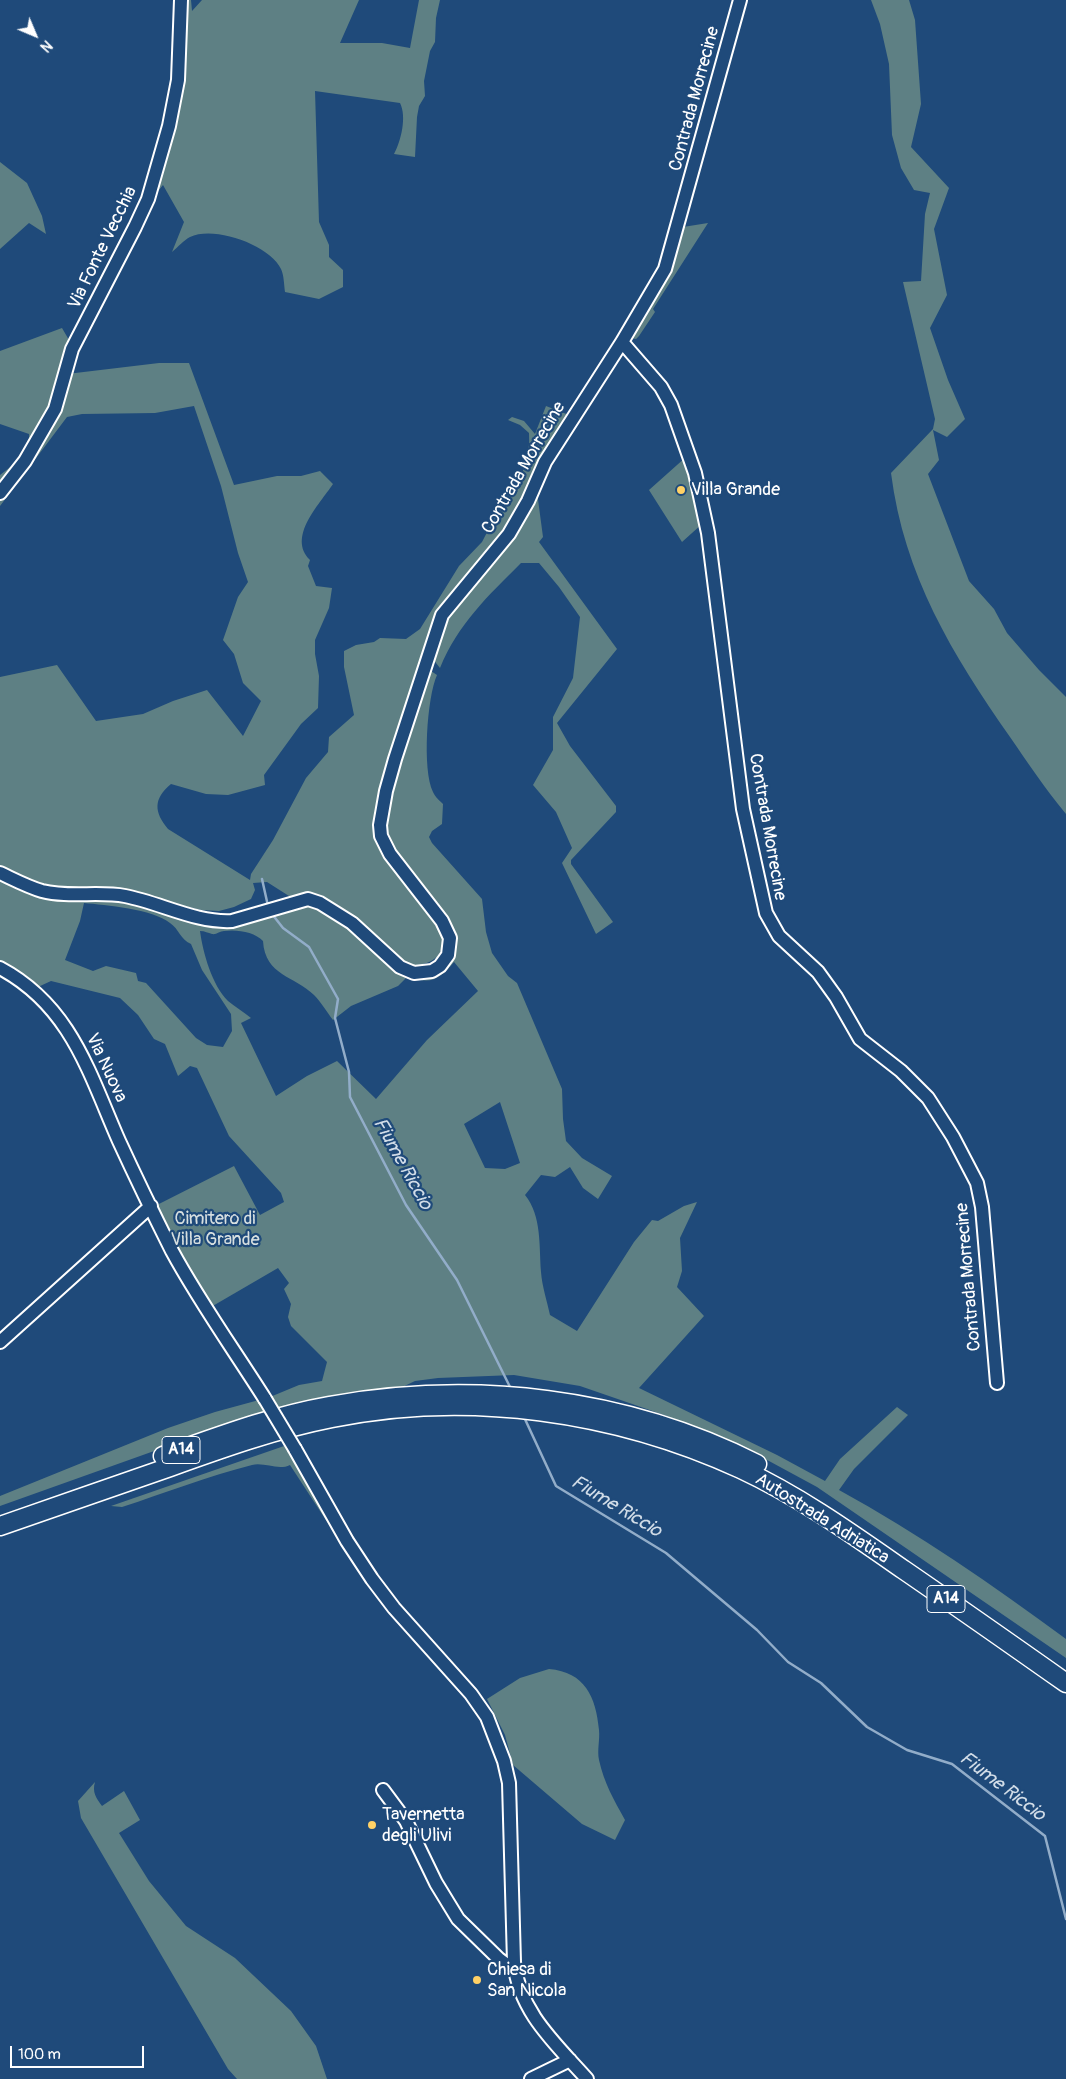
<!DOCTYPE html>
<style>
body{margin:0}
#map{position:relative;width:1066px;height:2079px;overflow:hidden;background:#1f4a7a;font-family:Pangolin,sans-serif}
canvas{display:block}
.north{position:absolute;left:10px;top:10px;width:50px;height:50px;-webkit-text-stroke:4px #1f4a7a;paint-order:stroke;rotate:135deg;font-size:14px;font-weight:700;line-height:20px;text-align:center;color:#fff}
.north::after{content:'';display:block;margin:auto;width:18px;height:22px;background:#fff;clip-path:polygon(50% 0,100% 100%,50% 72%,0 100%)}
.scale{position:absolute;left:10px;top:2046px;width:134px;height:22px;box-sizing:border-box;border:2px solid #fff;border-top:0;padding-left:6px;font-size:15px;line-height:18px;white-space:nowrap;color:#fff;-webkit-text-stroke:4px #1f4a7a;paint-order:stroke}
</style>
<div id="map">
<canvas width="1066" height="2079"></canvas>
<div class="north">N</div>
<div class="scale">100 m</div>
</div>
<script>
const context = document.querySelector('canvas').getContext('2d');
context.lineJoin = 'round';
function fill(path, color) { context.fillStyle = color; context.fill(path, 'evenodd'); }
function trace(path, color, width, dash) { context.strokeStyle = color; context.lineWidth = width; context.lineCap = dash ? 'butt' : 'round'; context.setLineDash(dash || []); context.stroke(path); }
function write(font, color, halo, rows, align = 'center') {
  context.font = font + ' Pangolin,sans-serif'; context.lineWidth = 4.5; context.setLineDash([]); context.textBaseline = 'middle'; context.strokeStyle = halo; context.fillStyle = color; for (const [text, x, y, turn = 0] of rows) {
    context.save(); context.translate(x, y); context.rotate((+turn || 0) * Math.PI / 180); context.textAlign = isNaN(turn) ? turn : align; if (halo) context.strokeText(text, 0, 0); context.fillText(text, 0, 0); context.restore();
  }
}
const green = new Path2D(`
 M 183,0 L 191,0 L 192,11 L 202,0 L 359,0 L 340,43 L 382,43 L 410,48 L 419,0 L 440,0 L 436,18 L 435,42 L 430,51 L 424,81 L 425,96 L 419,106 L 417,117 L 415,157 L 394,154 C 401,141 407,117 400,103 L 315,91 L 319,222 L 329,245 L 329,257 L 343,270 L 343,287 L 319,299 L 285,292 C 284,285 284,275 281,269 C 270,245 214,225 190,237 C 184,240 178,247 172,252 L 184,222 L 163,185 L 149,202 L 159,174 Z
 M 871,0 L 909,0 L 915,20 L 921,104 L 911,147 L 949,188 L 934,229 L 947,295 L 930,328 L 948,380 L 965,419 L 947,437 L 933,430 L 939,460 L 928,474 L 969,581 L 994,609 L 1007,633 L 1039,670 L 1066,697 L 1066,814 C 1046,790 1028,763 1010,737 C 952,654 904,575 891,473 L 933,429 L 935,419 L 903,282 L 921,281 L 925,214 L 930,193 L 914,190 L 901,168 L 892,135 L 889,64 L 880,24 Z
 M 0,162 L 27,183 L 42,216 L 46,234 L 29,223 L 0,249 Z
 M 708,223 L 653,309 L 655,312 L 639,336 L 636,339 L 631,338 L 671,268 L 683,227 Z
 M 62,328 L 69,340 L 78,341 L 67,374 L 159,363 L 189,363 L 234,485 L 277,476 L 301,476 L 320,471 L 333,484 C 319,505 287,537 310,560 L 308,566 L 316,586 L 332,588 L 329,608 L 315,640 L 315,654 L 319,676 L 318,708 L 301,724 L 264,775 L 265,785 L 228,795 L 206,794 L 171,784 C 153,799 154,812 168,829 L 250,880 L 251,874 L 273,840 L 306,778 L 328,752 L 329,737 L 354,715 L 344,667 L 344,651 L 356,645 L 374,642 L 380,638 L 406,639 L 420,629 L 459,566 L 482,542 L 507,494 L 512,497 C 521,477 531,455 529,433 L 520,425 L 508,420 L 512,417 L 524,421 L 535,434 L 546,406 L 569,415 L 516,518 L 443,606 L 376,818 L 441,932 C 450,959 423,970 400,963 L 351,919 L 290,900 L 289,896 L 267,882 L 253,883 L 255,890 L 251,899 L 234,907 L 219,911 L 201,910 L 139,895 L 53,888 L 0,868 L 0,677 L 57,665 L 96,721 L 143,714 L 173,701 L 207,690 L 243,736 L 261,701 L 243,683 L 234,654 L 223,640 L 238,597 L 248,582 L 238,553 L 221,486 L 194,406 L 155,413 L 82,414 L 67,417 L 0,506 L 0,475 L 18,461 L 29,438 L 29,434 L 0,424 L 0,351 Z
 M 686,457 L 702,524 L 682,542 L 649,490 Z
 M 537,492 L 543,537 L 539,542 L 617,649 L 557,723 L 570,746 L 616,806 L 616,812 L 571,860 L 571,864 L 613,922 L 596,934 L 562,863 L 572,848 L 556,812 L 533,785 L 553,750 L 553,717 L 573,678 L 580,617 L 559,587 L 539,563 L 521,563 C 488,596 458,624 440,668 L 432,658 L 455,605 Z
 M 428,669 L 437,675 C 427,697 422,770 433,792 C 435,797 440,801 443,804 L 442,824 L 432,831 L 429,837 L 432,843 L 482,899 L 486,932 L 492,953 L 508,976 L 517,983 L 562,1089 L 563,1119 L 566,1141 L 582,1158 L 612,1176 L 598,1199 L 583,1188 L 570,1167 L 555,1177 L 541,1175 L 525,1195 C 542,1216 539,1246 541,1272 C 542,1286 547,1301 550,1315 L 577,1331 L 634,1242 L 652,1220 L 658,1221 L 684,1206 L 697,1202 L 680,1238 L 682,1271 L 677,1287 L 704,1316 L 639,1388 L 777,1455 L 825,1481 L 840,1459 L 897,1407 L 908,1415 L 854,1469 L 839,1490 C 919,1534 993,1585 1066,1639 L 1066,1658 L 817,1487 L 769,1461 L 667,1416 L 580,1386 L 514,1375 L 438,1378 L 415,1381 L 396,1390 L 241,1420 L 0,1506 L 0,1496 L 168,1428 L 215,1412 L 270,1397 L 299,1385 L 322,1381 L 327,1362 L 291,1326 L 288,1317 L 291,1304 L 284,1289 L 289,1283 L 278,1268 L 211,1307 L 153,1207 L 234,1166 L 260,1215 L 284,1202 L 281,1193 L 229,1136 L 197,1068 L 190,1066 L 178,1076 L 165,1044 L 154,1039 L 138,1015 L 120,998 L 51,981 L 38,987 L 0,962 L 0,876 L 36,893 L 121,899 L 201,923 L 307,904 L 318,906 L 417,976 L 453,949 L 388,842 L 383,810 ZM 84,903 C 105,905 153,909 170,923 C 179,929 180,939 191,944 L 202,970 L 231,1014 L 232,1031 L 223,1047 L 207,1045 L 196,1038 L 146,983 L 138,981 L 136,973 L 106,966 L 93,971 L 65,960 L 80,921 ZM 200,931 C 205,931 208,933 212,934 C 216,935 220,931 224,931 C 237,929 255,932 263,941 C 265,976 295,976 314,995 C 321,1002 327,1012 333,1020 L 351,1006 L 398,986 L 409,975 C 429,987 441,978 454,962 L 478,991 L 427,1040 L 376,1099 L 337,1061 L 307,1076 L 276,1096 L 241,1023 L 251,1018 C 244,1012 235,1007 228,1001 C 212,985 203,953 200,931 ZM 500,1102 L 520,1163 L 505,1169 L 485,1168 L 464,1124 Z
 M 287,1445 L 352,1560 L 290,1465 C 278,1471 265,1462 252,1465 C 208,1476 165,1493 122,1507 L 111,1506 Z
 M 549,1669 C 585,1672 596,1697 599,1730 C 600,1740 597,1750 599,1760 C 604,1783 614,1800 625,1820 L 615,1840 L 582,1824 L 513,1765 L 505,1735 L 487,1699 L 520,1678 Z
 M 95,1782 C 92,1792 96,1798 102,1806 L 124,1791 L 140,1820 L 119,1833 L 149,1881 L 186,1926 L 235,1958 L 291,2011 L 316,2046 L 327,2079 L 237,2079 L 228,2069 L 81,1818 L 78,1801 Z`);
const stream = new Path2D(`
 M 262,879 L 268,906
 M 272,914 L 283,928 L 309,947 L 338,999 L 335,1018 L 349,1072 L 350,1097 L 406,1205 L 457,1280 L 511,1389
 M 524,1417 L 556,1486 L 666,1553 L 757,1630 L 788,1662 L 821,1683 L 867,1727 L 907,1750 L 952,1764 L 1045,1836 L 1066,1919`);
const minor = new Path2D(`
 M 622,342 L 661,387 L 671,405 L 695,473 L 708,533 L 743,809 L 766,913 L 779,936 L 818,972 L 836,997 L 860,1039 L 901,1071 L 928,1098 L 953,1137 L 977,1183 L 982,1207 L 997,1383
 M 0,493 L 25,461 L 55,409 L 72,349 L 135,227 L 148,199 L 169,126 L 178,80 L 181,0
 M 0,873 C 13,879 28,887 42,891 C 69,898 98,891 125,896 C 161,903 196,923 232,921 L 308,899 L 320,903 L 352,923 L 400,967 L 414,973 L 432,971 L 440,966 L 448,955 L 450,938 L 442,921 L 390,854 L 381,836 L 380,825 L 386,791 L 395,759 L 442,615 L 509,534 L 528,501 L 545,462 L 622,342 L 665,269 L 740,0
 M 0,968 C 71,1006 89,1073 119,1141 C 136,1178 154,1215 172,1251 C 199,1301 234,1350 265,1399
 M 0,1342 L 151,1206
 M 295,1449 L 347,1541 L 372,1579 L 394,1608 L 471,1694 L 487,1717 L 504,1761 L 509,1783 L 514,1962 C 519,2012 556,2044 587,2079
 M 383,1790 L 406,1821 L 436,1883 L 458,1919 L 499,1959 L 515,1971
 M 531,2079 L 570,2060`);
const highway = new Path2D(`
 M 163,1456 C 217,1437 272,1416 329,1406 C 474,1380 625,1397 757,1464
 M 0,1526 C 57,1506 113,1487 170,1467 C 223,1448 276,1429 332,1418 C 467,1390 615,1411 741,1469 C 799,1496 851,1533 904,1570 C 958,1607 1012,1645 1066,1683`);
const minorBridge = new Path2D(`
 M 265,1399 L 295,1449`);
const markers = [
 [681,490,5,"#ffd166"],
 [372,1825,5,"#ffd166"],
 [477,1980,5,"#ffd166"]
];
const shields = [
 [181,1450,38],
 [946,1599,38]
];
const shieldNames = [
 ["A14",181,1450],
 ["A14",946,1599]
];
const streetNames = [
 ["Contrada Morrecine",695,99,-75],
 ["Via Fonte Vecchia",103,248,-64],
 ["Contrada Morrecine",524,468,-60],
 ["Contrada Morrecine",767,827,80],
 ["Via Nuova",106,1068,65],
 ["Contrada Morrecine",969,1277,-95],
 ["Autostrada Adriatica",822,1519,32]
];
const poiNames = [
 ["Villa Grande",691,490],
 ["Tavernetta",382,1815],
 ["degli Ulivi",382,1836],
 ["Chiesa di",487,1970],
 ["San Nicola",487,1991]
];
const parkNames = [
 ["Cimitero di",215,1219],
 ["Villa Grande",215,1240]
];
const waterNames = [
 ["Fiume Riccio",402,1164,61],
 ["Fiume Riccio",616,1507,31],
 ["Fiume Riccio",1002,1787,37]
];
fill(green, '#5e8084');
trace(stream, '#92adc9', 2.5);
trace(minor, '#fff', 16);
trace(highway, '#fff', 21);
trace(minor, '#1f4a7a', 12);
trace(highway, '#1f4a7a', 18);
trace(minorBridge, '#fff', 16, []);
trace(minorBridge, '#1f4a7a', 12);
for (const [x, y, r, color] of markers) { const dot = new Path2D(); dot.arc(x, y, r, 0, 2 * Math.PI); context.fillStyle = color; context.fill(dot); trace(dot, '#1f4a7a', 2); }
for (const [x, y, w] of shields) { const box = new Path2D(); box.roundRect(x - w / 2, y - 13.5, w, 27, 4); context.fillStyle = '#1f4a7a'; context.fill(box); trace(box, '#fff', 1); }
write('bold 16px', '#fff', null, shieldNames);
write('18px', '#fff', '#1f4a7a', streetNames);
write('18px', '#fff', '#1f4a7a', poiNames, 'left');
write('18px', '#d7dfe0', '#1f4a7a', parkNames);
write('italic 19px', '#d2dde8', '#1f4a7a', waterNames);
</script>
